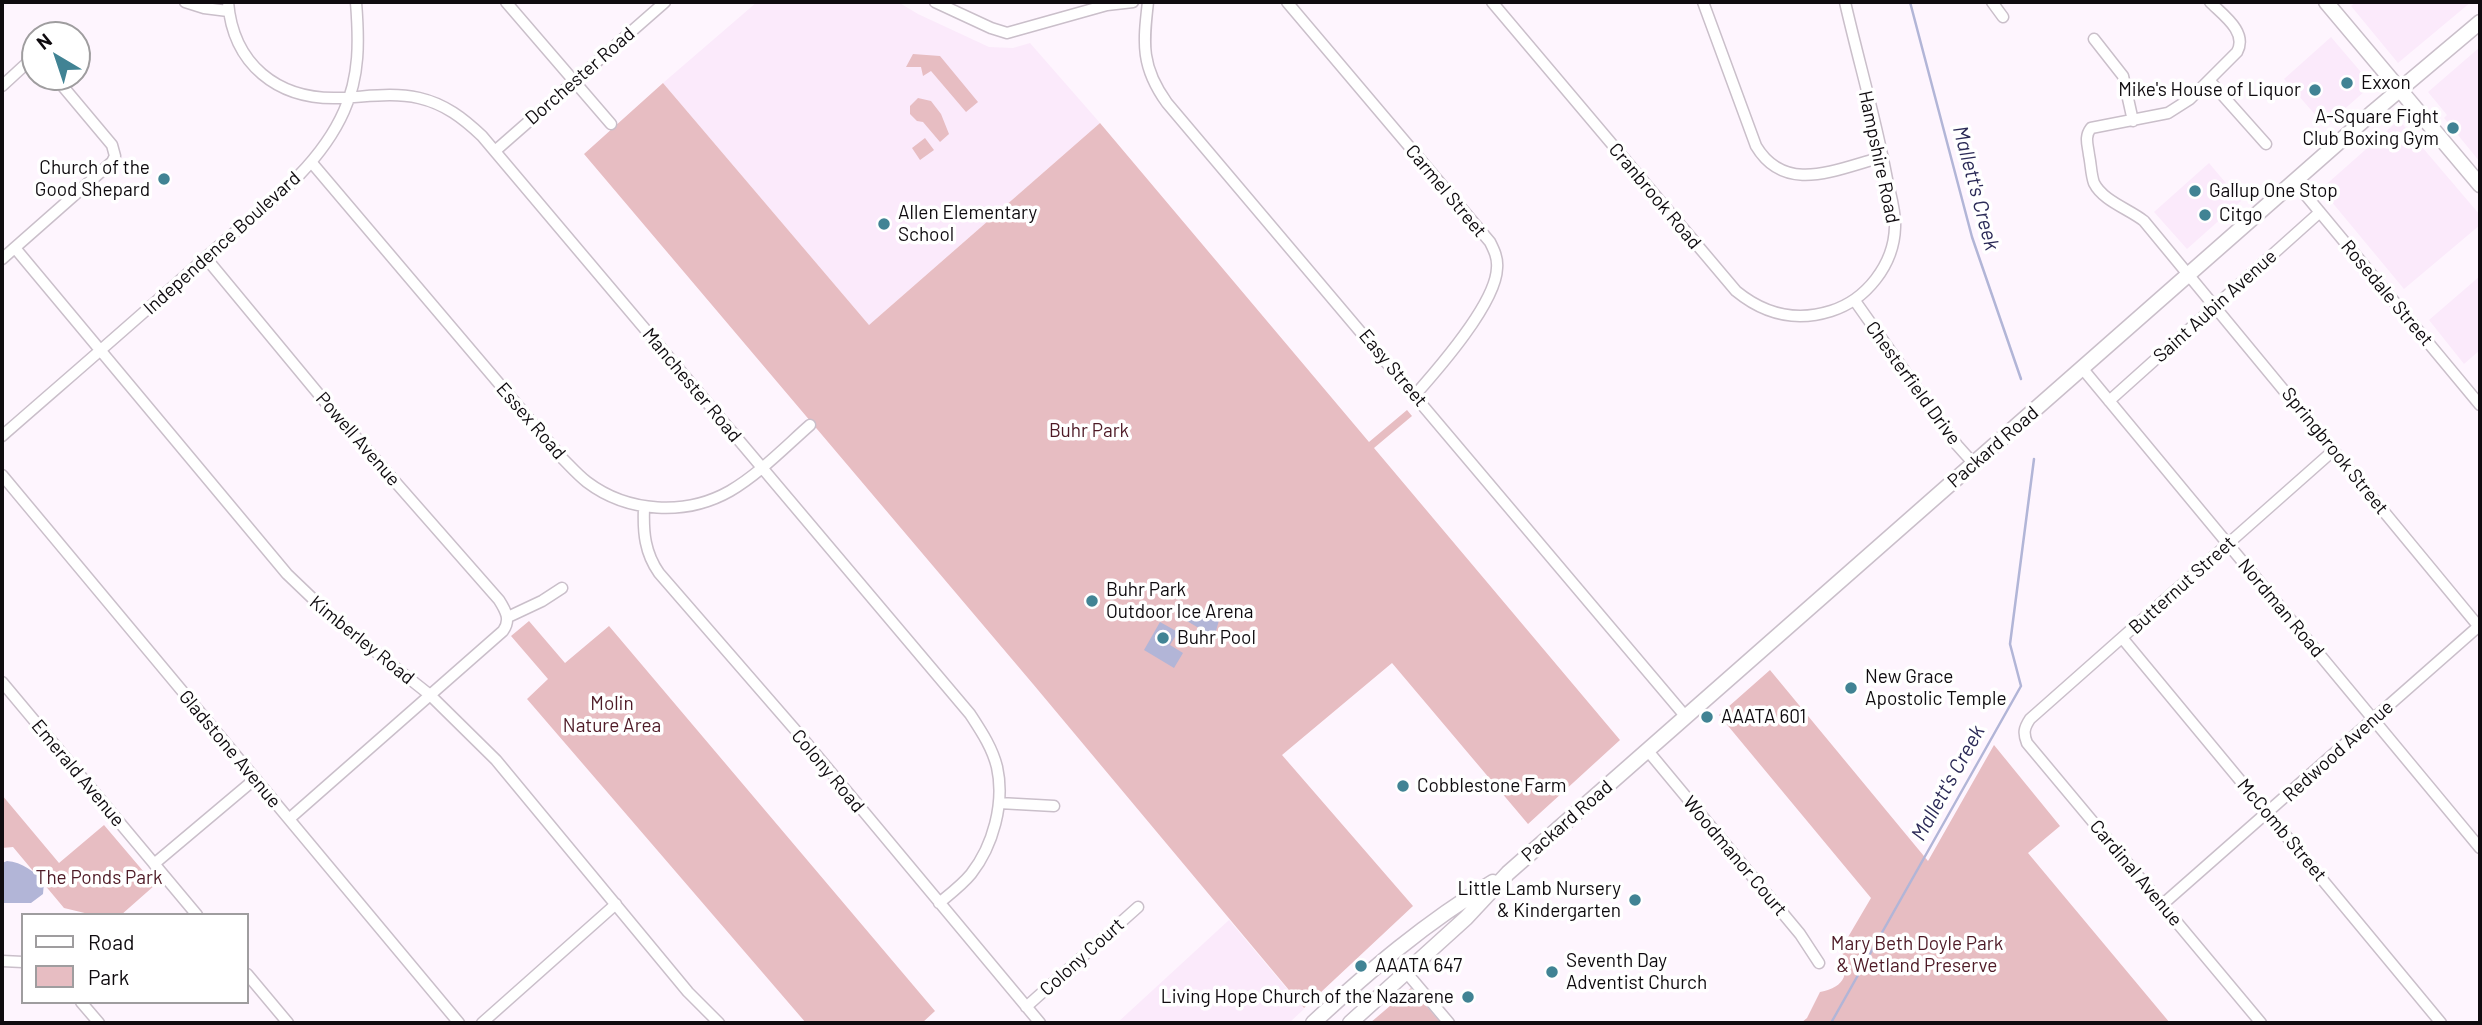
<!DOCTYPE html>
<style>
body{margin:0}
#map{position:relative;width:2482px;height:1025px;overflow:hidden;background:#fef5fe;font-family:Barlow,sans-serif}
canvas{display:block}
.frame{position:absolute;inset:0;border:4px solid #0f0b0f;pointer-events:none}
.legend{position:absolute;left:21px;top:913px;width:228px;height:91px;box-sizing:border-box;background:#fff;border:2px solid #9f9d9f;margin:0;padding:9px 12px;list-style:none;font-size:21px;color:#0f0b0f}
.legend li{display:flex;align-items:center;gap:14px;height:35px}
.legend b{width:35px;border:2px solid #9f9d9f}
.north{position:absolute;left:21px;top:21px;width:70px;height:70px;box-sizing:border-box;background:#fff;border:2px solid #9f9d9f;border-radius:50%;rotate:321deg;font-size:19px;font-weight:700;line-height:28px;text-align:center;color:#0f0b0f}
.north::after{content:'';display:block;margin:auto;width:24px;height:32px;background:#418394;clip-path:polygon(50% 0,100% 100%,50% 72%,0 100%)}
</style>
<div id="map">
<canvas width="2482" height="1025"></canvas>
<div class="frame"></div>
<ul class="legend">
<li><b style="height:9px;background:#fff"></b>Road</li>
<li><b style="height:19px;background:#e7bdc2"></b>Park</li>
</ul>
<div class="north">N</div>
</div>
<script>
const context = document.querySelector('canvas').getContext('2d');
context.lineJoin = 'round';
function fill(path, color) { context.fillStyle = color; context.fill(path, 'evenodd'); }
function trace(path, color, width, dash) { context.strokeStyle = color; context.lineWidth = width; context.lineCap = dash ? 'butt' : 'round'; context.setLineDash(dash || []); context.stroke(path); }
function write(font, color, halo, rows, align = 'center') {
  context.font = font + ' Barlow,sans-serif'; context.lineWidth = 7; context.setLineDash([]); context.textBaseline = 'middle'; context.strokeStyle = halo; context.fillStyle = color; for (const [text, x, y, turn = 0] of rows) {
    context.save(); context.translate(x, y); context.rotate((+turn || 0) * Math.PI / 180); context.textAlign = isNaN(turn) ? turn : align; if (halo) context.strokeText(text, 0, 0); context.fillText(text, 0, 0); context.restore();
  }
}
const built = new Path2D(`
 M 757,2 L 898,2 L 918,14 L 989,47 L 1013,48 L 1030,43 L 1100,123 L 869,325 L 663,83 Z
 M 2356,2 L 2471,2 L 2398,63 L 2351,6 Z
 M 2331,37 L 2372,85 L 2325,126 L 2284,79 Z
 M 2480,47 L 2480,162 L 2444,118 L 2447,115 L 2428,92 Z
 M 2399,120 L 2480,215 L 2480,225 L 2404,289 L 2321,189 Z
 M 2209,163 L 2241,201 L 2187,249 L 2154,212 Z
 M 2480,276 L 2480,350 L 2464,364 L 2429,320 Z
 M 1229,920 L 1304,1009 L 1289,1023 L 1117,1023 Z`);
const green = new Path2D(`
 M 913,54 L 940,56 L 978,102 L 966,112 L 931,71 L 923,76 L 921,67 L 906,67 Z
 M 663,83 L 869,325 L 1100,123 L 1369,442 L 1407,410 L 1412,416 L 1374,448 L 1620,740 L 1528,824 L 1392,663 L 1282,755 L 1413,906 L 1304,1008 L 1033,684 L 584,154 Z
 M 918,98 L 931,101 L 941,114 L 949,134 L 940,142 L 923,122 L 917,121 L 910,114 L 910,106 Z
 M 925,138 L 934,150 L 920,160 L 912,148 Z
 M 529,621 L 565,663 L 609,626 L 935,1011 L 922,1023 L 806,1023 L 527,699 L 548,679 L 511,636 Z
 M 1770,670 L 1928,861 L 1994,745 L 2060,826 L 2028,853 L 2170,1023 L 1801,1023 L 1807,1018 L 1820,992 C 1846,987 1850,973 1841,949 L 1871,898 L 1719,715 Z
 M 2,795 L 59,863 L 104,825 L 155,885 L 121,915 L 93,915 L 64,908 L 13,847 L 2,848 Z
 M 1411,988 L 1441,1023 L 1370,1023 Z`);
const water = new Path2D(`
 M 1217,612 L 1221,613 L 1216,631 L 1207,633 L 1187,621 L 1193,615 L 1208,615 Z
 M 1160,622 L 1178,632 L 1170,645 L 1183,653 L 1174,668 L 1144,650 Z
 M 7,861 C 22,862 35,872 44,882 L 43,894 L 31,903 L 2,903 L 2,863 Z`);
const stream = new Path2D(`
 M 1910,2 L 1972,237 L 2021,379
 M 1831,1023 L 2021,686 L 2010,644 L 2034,459`);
const minor = new Path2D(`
 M 185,2 L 204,8 L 228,11
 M 228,2 C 233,64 277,100 339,98 C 366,97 392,92 419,98 C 445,104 463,118 482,136 L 970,714 C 981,731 992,747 997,767 C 1005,803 993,846 971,874 C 962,885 950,894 939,903
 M 506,2 L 611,124
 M 935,2 L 991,28 L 1007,33 L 1107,5 L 1133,2
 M 1148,2 C 1143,44 1141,67 1167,103 L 1686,717
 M 1287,2 L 1490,242 C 1494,250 1498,258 1497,268 C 1496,303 1439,368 1415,395
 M 1492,2 L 1736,291 C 1764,314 1796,322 1831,311 C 1866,300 1894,265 1895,227 C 1896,210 1889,191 1886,174 C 1875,116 1858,59 1845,2
 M 1703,2 L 1756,146 C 1786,196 1838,168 1883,157
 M 1992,2 L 2003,17
 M 2210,2 C 2223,15 2248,32 2237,52 L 2190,99 L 2168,113 L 2091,128 C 2084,137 2088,145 2089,155 C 2091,164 2091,175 2094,183 C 2103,201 2129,209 2144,221 L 2480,628
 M 2094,39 L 2123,76 L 2133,121
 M 2209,80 L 2266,144
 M 2,86 L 27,63 L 35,61
 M 495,151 L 665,2
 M 312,163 L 563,459 C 571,467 578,475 587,482 C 628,513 686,516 730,491 C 759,474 785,447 810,425
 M 2294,181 L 2480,405
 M 15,248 L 287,574 L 333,618 L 430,695 L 496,760 L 688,992 L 719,1023
 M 206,258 L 326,403 L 499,600 C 506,611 511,620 503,631 L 289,819
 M 2,259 L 112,162 L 115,156 L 112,145 L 55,77
 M 1855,301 L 1957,445 L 1974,464
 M 2082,368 L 2480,848
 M 2109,401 L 2320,212
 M 2,436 C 73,374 144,313 214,250 C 261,209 318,170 344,111 C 360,76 359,40 356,2
 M 2,475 L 459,1023
 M 644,508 C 643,533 645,553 659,573 L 804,740 L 1040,1023
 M 508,617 L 542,601 L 562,588
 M 2123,639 L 2441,1023
 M 2,682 L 197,915
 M 1648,751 L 1800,934 L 1819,963
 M 999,803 L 1054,806
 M 154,864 L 255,779
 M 2163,904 L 2480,625
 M 2,961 L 23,962
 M 1406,972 L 1449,1023
 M 247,974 L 288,1023
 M 81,1002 L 99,1023
 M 1026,1007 L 1138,907
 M 482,1023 L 616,904
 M 2261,1023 L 2027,743 C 2023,733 2024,728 2030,719 L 2334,450`);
const major = new Path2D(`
 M 2326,2 L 2480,185
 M 1313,1023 C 1369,971 1426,922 1493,882
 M 1350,1023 L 1466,918 L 1508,873 L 2372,113 L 2480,22`);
const markers = [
 [2347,83,7,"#418394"],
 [2315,90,7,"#418394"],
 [2453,128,7,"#418394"],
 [164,179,7,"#418394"],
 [2195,191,7,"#418394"],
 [2205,215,7,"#418394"],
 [884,224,7,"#418394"],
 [1092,601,7,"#418394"],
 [1163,638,7,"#418394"],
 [1851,688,7,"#418394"],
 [1707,717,7,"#418394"],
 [1403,786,7,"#418394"],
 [1635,900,7,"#418394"],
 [1361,966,7,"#418394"],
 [1552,972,7,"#418394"],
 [1468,997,7,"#418394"]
];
const streetNames = [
 ["Dorchester Road",580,76,-41],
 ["Hampshire Road",1879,157,78],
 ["Carmel Street",1446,191,50],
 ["Cranbrook Road",1655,196,50],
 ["Independence Boulevard",222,243,-42],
 ["Rosedale Street",2387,293,50],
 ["Saint Aubin Avenue",2215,306,-42],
 ["Easy Street",1393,368,50],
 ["Chesterfield Drive",1913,383,54],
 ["Manchester Road",692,385,50],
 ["Essex Road",531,421,49],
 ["Powell Avenue",358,439,49],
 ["Packard Road",1993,447,-41],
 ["Springbrook Street",2335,451,51],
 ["Butternut Street",2182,585,-42],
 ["Nordman Road",2281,608,50],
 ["Kimberley Road",362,640,39],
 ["Gladstone Avenue",230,749,50],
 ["Redwood Avenue",2338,751,-42],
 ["Colony Road",828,771,50],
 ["Emerald Avenue",78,773,50],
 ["Packard Road",1567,821,-41],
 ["McComb Street",2282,830,50],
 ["Woodmanor Court",1735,856,50],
 ["Cardinal Avenue",2136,873,50],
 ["Colony Court",1082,957,-42]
];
const poiNames = [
 ["Exxon",2361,83],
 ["Mike's House of Liquor",2301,90,"right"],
 ["A-Square Fight",2439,117,"right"],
 ["Club Boxing Gym",2439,139,"right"],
 ["Church of the",150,168,"right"],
 ["Good Shepard",150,190,"right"],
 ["Gallup One Stop",2209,191],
 ["Allen Elementary",898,213],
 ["School",898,235],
 ["Citgo",2219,215],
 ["Buhr Park",1106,590],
 ["Outdoor Ice Arena",1106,612],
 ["Buhr Pool",1177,638],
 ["New Grace",1865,677],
 ["Apostolic Temple",1865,699],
 ["AAATA 601",1721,717],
 ["Cobblestone Farm",1417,786],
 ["Little Lamb Nursery",1621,889,"right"],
 ["& Kindergarten",1621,911,"right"],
 ["Seventh Day",1566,961],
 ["Adventist Church",1566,983],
 ["AAATA 647",1375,966],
 ["Living Hope Church of the Nazarene",1454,997,"right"]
];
const parkNames = [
 ["Buhr Park",1089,431],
 ["Molin",612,704],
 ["Nature Area",612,726],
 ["The Ponds Park",99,878],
 ["Mary Beth Doyle Park",1917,944],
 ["& Wetland Preserve",1917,966]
];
const waterNames = [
 ["Mallett's Creek",1976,188,75],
 ["Mallett's Creek",1948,783,-61]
];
fill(built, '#fbeafb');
fill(green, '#e7bdc2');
fill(water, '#b2b5d7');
trace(stream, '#b2b5d7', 2.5);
trace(minor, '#cabfca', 13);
trace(major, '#cabfca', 17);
trace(minor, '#fff', 10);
trace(major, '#fff', 14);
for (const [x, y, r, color] of markers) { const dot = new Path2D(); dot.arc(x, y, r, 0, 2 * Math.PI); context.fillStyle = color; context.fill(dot); trace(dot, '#fff', 2.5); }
write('19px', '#0f0b0f', '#fff', streetNames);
write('19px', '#0f0b0f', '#fff', poiNames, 'left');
write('19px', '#4e1a26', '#fff', parkNames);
write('italic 21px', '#2b2a57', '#fff', waterNames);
</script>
